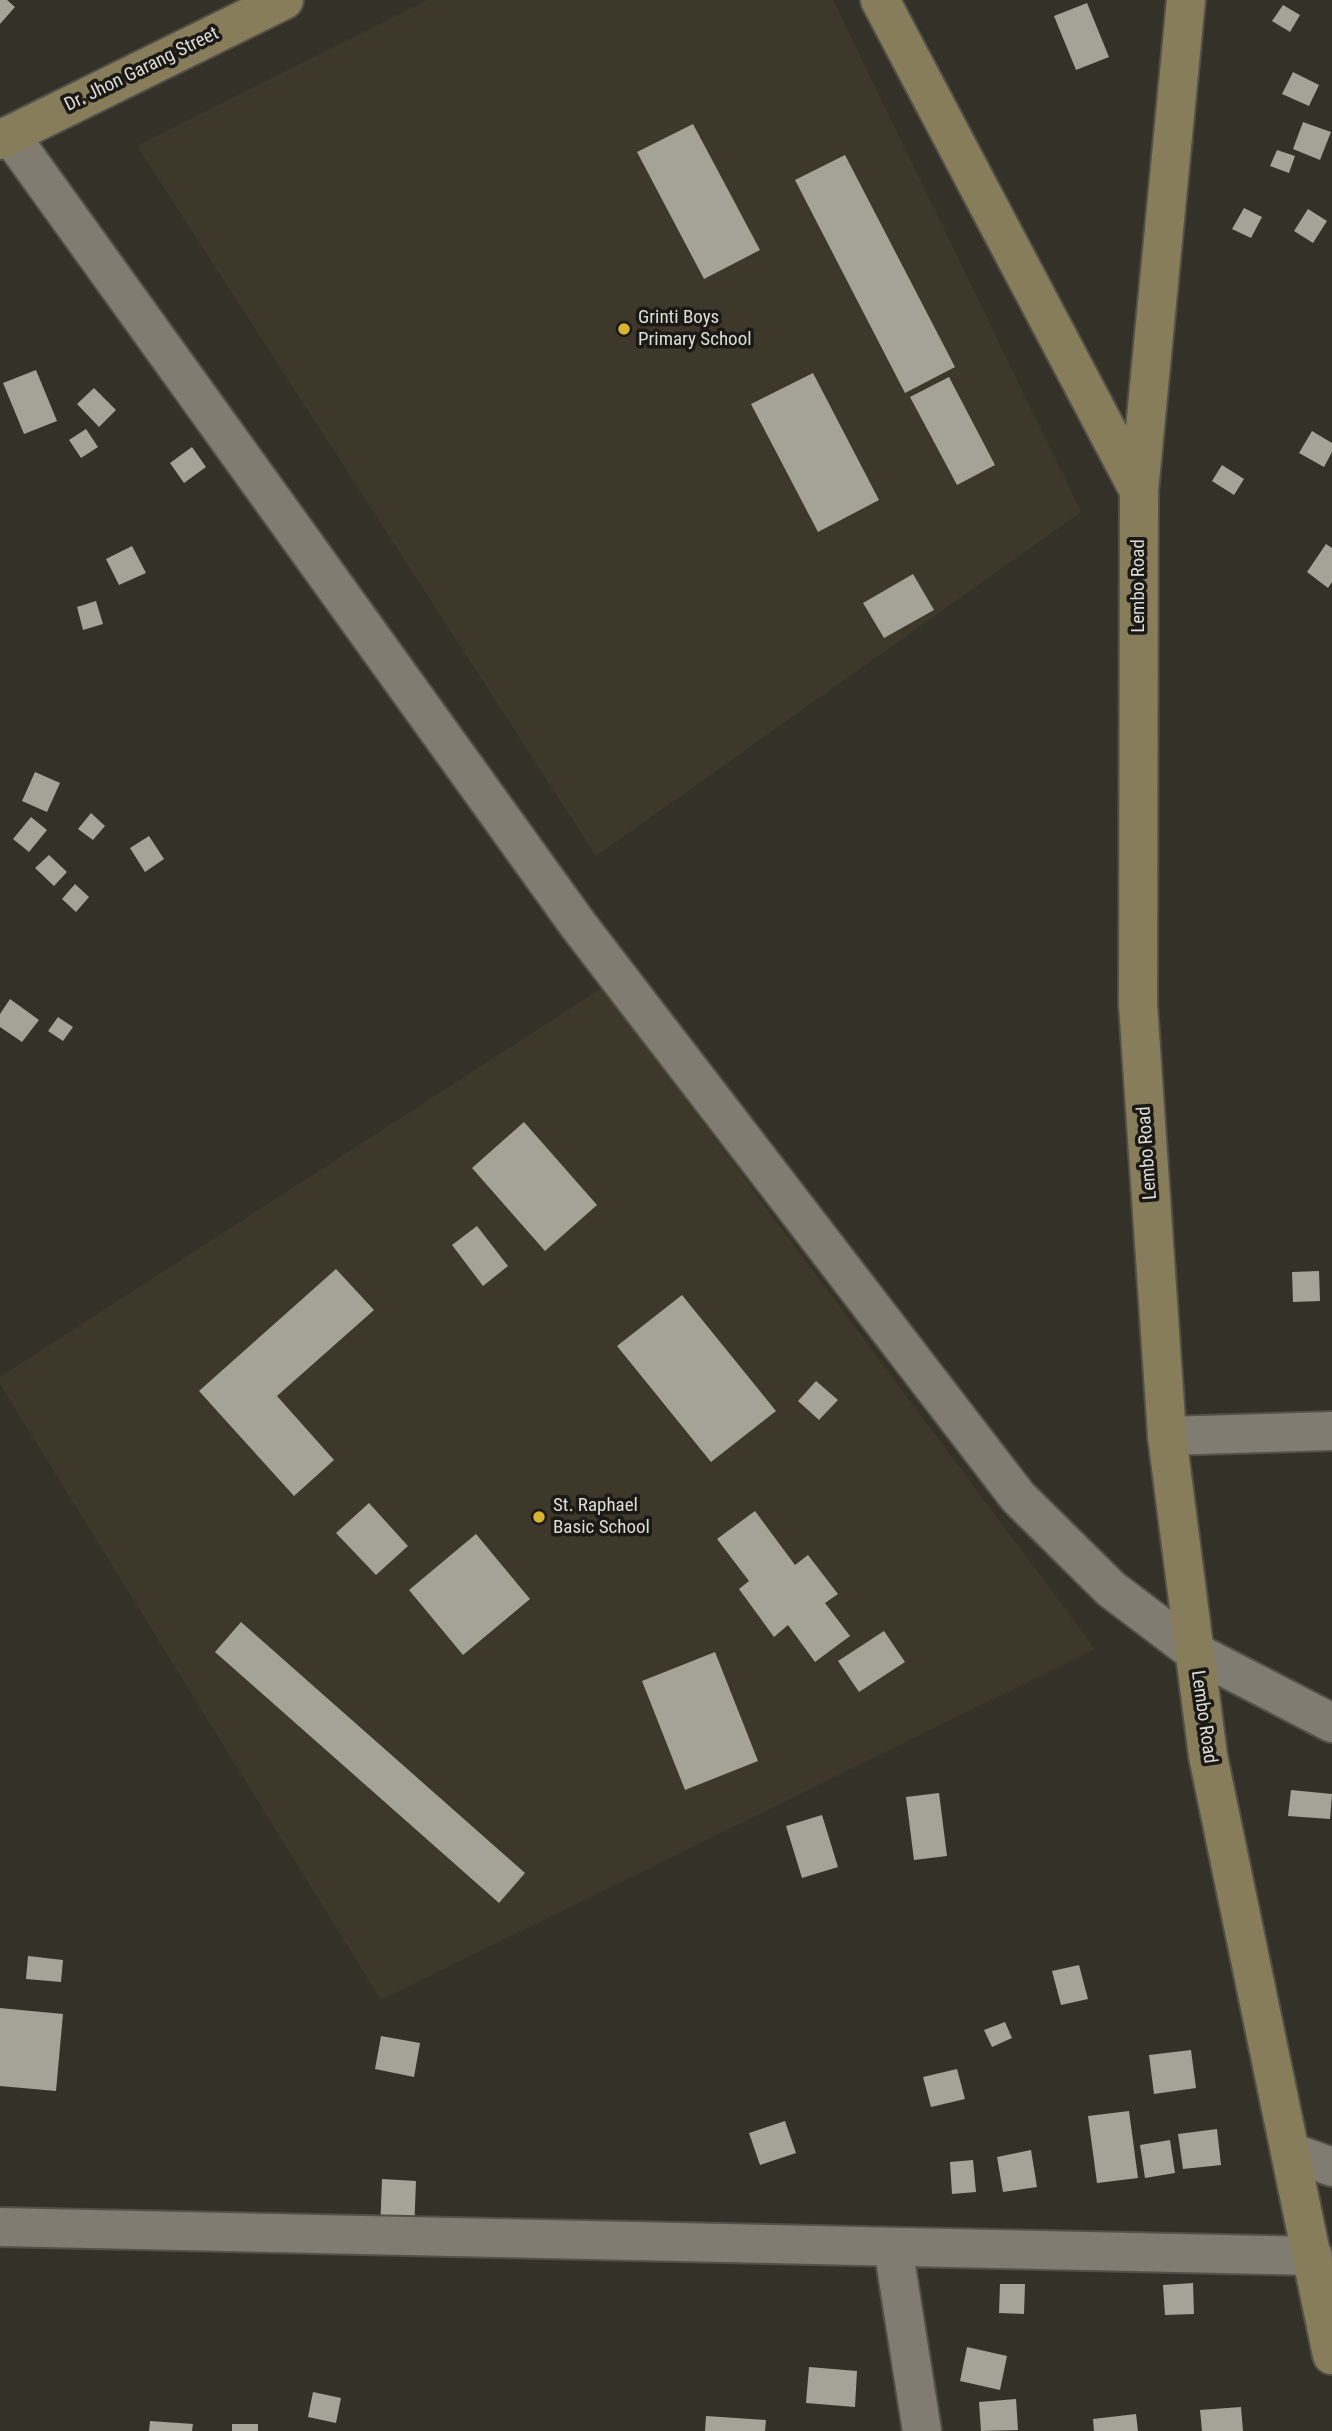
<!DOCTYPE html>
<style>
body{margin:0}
canvas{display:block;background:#343128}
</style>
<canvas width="1332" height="2431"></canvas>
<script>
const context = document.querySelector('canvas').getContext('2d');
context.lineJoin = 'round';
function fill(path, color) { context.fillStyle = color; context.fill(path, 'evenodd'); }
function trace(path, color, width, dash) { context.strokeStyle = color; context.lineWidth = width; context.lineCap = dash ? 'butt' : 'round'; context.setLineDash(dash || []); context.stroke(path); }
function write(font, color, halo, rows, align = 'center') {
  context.font = font + ' "Roboto Condensed",sans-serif'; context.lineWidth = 7; context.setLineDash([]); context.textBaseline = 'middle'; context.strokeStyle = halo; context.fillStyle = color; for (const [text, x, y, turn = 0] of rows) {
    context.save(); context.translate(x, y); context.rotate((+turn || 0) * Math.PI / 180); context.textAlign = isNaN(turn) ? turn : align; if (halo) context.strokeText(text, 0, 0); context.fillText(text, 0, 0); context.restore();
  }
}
const built = new Path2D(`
 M 427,0 L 833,0 L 1081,512 L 596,856 L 137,146 Z
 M 602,988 L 1095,1649 L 381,2000 L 0,1384 L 0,1377 Z`);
const building = new Path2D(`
 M 0,0 L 7,0 L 15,7 L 0,24 Z
 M 1087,3 L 1109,57 L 1076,70 L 1054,16 Z
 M 1283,5 L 1300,15 L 1290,32 L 1272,21 Z
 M 1293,72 L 1319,85 L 1309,106 L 1282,94 Z
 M 1303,122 L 1331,132 L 1320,160 L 1293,149 Z
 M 693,124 L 760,250 L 704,279 L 637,152 Z
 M 1277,150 L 1295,156 L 1289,173 L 1270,166 Z
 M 845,155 L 955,367 L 905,393 L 795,180 Z
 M 1244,208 L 1262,217 L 1251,238 L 1232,229 Z
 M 1308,209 L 1327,221 L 1313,243 L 1294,231 Z
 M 36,370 L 57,421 L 24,434 L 3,383 Z
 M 813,373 L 879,500 L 818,532 L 751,404 Z
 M 949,377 L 995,465 L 957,485 L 910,397 Z
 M 94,388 L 116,410 L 99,427 L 77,404 Z
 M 86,429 L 98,447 L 81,458 L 69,440 Z
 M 1312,431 L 1332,443 L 1332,452 L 1324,467 L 1299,453 Z
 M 192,447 L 206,467 L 184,483 L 170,463 Z
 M 1222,465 L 1244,479 L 1234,495 L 1212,481 Z
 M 1326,544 L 1332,548 L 1332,582 L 1328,588 L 1307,572 Z
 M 132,546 L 146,573 L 119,585 L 106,559 Z
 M 913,574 L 934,610 L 884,638 L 863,603 Z
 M 96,601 L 103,624 L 83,630 L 77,607 Z
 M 35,772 L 60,783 L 47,812 L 22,801 Z
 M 91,813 L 105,826 L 93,840 L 78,829 Z
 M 31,817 L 47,830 L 29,852 L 13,839 Z
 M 149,836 L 164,859 L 145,872 L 130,848 Z
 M 49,855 L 67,872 L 54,886 L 35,868 Z
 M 75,884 L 89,897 L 76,912 L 62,899 Z
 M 10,999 L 39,1020 L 22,1042 L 0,1027 L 0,1014 Z
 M 58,1017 L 73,1027 L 63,1041 L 48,1031 Z
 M 524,1122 L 597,1205 L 545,1251 L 472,1168 Z
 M 477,1226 L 508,1266 L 483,1286 L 452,1245 Z
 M 336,1269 L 374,1310 L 277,1396 L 334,1460 L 294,1496 L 199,1391 Z
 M 1319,1271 L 1320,1301 L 1293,1302 L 1292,1272 Z
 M 682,1295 L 776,1411 L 711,1462 L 617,1346 Z
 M 816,1381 L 838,1400 L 819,1420 L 798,1401 Z
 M 369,1503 L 408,1546 L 376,1575 L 336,1533 Z
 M 755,1511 L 795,1565 L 808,1555 L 838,1594 L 825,1603 L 850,1636 L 815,1662 L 788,1625 L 774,1637 L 739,1589 L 749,1581 L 717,1539 Z
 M 476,1534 L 530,1599 L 463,1655 L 409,1590 Z
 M 241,1622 L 525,1873 L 499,1903 L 215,1652 Z
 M 884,1631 L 905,1662 L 859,1692 L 838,1661 Z
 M 715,1652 L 758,1761 L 685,1790 L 642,1681 Z
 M 1291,1790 L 1332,1794 L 1330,1819 L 1288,1816 Z
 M 939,1793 L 947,1856 L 914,1860 L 906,1797 Z
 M 822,1815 L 838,1867 L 802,1878 L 786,1826 Z
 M 28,1956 L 63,1960 L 61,1982 L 26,1979 Z
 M 1079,1965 L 1088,1999 L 1061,2005 L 1052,1971 Z
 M 0,2008 L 63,2014 L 56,2091 L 0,2086 Z
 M 1005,2022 L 1012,2038 L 992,2047 L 984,2030 Z
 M 381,2036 L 420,2043 L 414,2077 L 375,2069 Z
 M 1191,2050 L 1196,2088 L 1154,2094 L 1149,2055 Z
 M 957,2069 L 965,2099 L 931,2107 L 923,2077 Z
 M 1129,2111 L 1138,2178 L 1097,2183 L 1088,2116 Z
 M 785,2121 L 796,2153 L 760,2165 L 749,2133 Z
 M 1217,2129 L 1221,2165 L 1183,2169 L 1178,2134 Z
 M 1170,2140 L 1175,2173 L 1145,2178 L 1140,2145 Z
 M 1031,2150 L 1037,2187 L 1003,2192 L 997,2157 Z
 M 973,2160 L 976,2192 L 952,2194 L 950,2162 Z
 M 382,2179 L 416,2181 L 414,2233 L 380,2231 Z
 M 1193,2283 L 1194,2314 L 1165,2315 L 1163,2285 Z
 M 1000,2284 L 1025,2284 L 1024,2314 L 999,2313 Z
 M 967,2347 L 1007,2356 L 1000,2390 L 960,2381 Z
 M 809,2367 L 857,2371 L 855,2407 L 806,2403 Z
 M 313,2392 L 341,2398 L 336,2423 L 308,2417 Z
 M 1016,2399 L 1018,2430 L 981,2431 L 979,2402 Z
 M 1241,2407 L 1243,2431 L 1202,2431 L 1200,2410 Z
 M 1136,2414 L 1138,2431 L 1094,2431 L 1093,2419 Z
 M 706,2416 L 766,2420 L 765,2431 L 705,2431 Z
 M 150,2421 L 193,2424 L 192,2431 L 149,2431 Z
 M 232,2424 L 258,2424 L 258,2431 L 232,2431 Z`);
const street = new Path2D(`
 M 10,135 L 579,926 L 1018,1497 L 1111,1589 L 1193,1651 L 1332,1723
 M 1167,1436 L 1332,1431
 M 1291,2152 L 1332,2167
 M 0,2227 L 1313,2256
 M 893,2247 L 922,2431`);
const secondary = new Path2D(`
 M 880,0 L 1139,491 L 1138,1004 L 1167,1436 L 1208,1756 L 1332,2355
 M 0,140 L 284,0
 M 1139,491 L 1186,0`);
const markers = [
 [624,329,7,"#d7b434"],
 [539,1517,7,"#d7b434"]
];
const streetNames = [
 ["Dr. Jhon Garang Street",142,70,-26],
 ["Lembo Road",1139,586,-90],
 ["Lembo Road",1148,1153,-94],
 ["Lembo Road",1203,1717,82]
];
const poiNames = [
 ["Grinti Boys",638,318],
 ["Primary School",638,340],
 ["St. Raphael",553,1506],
 ["Basic School",553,1528]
];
fill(built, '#3d3829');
fill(building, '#a5a297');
trace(street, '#525048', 42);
trace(secondary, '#525048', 42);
trace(street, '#807c72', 38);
trace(secondary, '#887d5b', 38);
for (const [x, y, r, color] of markers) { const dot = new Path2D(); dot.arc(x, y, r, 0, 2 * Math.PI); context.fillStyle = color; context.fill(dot); trace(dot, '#1a1915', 2.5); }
write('19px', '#dedcd6', '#1a1915', streetNames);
write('19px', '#dedcd6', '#1a1915', poiNames, 'left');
</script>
